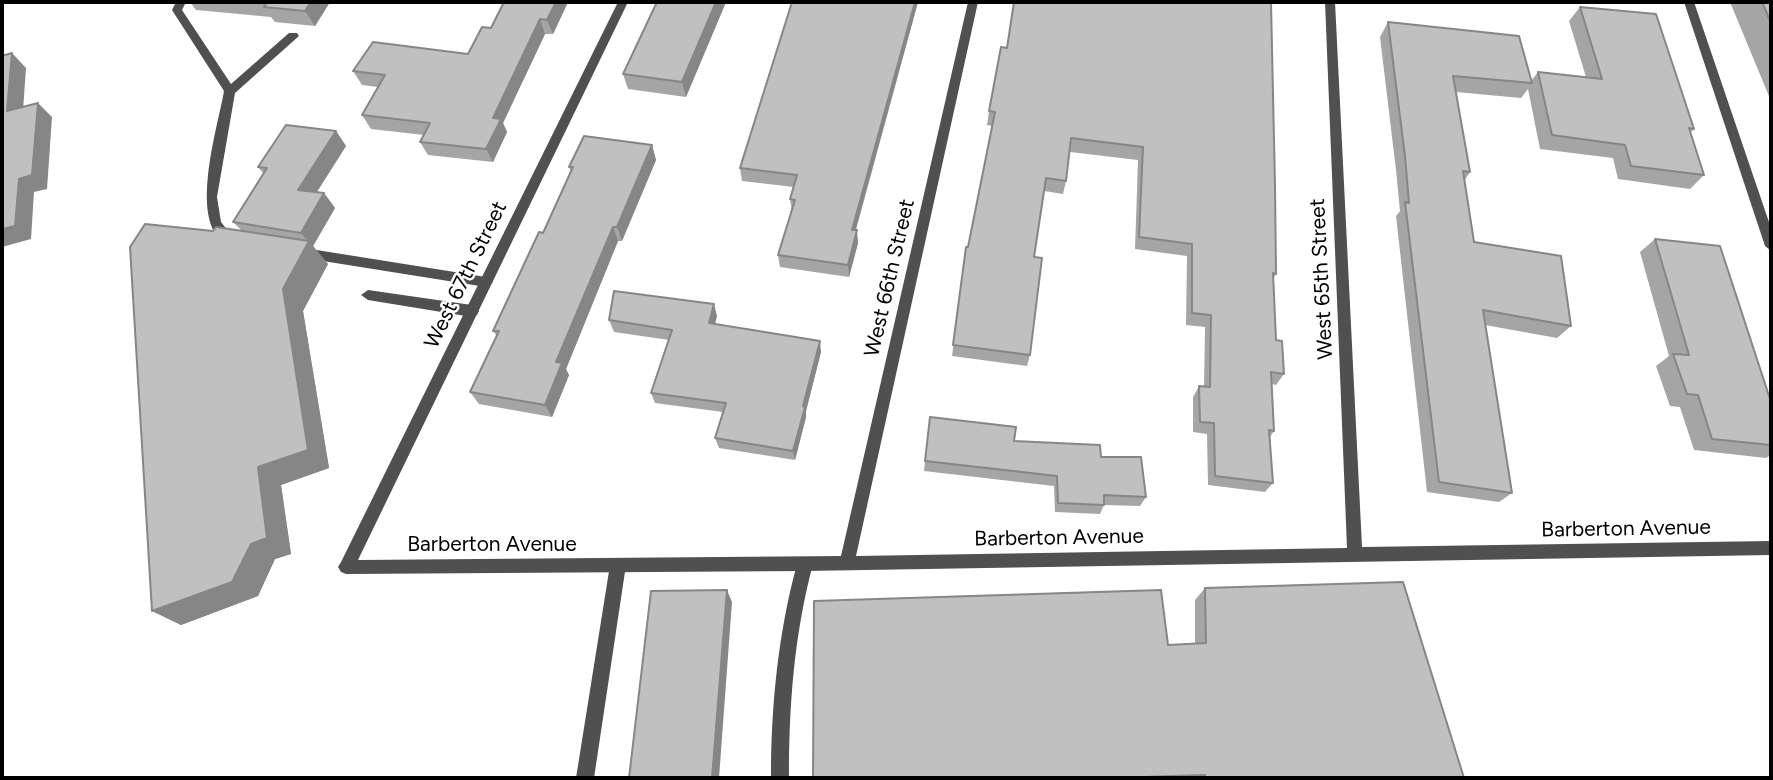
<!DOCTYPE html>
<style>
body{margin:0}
#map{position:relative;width:1773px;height:780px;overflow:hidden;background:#fff;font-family:Figtree,sans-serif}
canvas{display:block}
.frame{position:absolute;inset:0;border:4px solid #000;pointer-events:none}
</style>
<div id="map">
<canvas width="1773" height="780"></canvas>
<div class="frame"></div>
</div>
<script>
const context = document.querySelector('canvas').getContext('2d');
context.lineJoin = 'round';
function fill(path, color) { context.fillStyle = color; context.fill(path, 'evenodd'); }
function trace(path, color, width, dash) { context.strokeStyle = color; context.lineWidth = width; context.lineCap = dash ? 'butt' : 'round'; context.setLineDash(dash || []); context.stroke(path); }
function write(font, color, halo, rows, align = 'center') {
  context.font = font + ' Figtree,sans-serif'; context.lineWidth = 5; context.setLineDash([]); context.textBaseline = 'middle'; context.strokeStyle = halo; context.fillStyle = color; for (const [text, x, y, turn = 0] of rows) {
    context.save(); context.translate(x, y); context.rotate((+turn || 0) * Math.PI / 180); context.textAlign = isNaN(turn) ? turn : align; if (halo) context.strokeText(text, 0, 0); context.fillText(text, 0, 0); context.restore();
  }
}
const service = new Path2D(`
 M 176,2 L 186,2 L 182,10 L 231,84 L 289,33 L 297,33 L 299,36 L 235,93 L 217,197 L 221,222 L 235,240 L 229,245 C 186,227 218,127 224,91 L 172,10 Z
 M 304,248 L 486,277 L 493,282 L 486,287 L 304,258 L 298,253 Z
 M 368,290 L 472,305 L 477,307 L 479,311 L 477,315 L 472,317 L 368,300 L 361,295 Z
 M 805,557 L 810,559 L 813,564 C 794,635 789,705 789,778 L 771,778 C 771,706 778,634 797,564 L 800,559 Z
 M 618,558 L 623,560 L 626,565 L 594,778 L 576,778 L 610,565 L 613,560 Z`);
const minor = new Path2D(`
 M 618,2 L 628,2 L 358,560 L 841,556 L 968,2 L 978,2 L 856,556 L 1347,548 L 1325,2 L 1335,2 L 1362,547 L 1771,541 L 1771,555 L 805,571 L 346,574 L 341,572 L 338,567 L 341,562 Z
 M 1684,2 L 1694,2 L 1771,228 L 1771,251 L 1765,246 Z`);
const wall = new Path2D(`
 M 190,2 L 330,2 L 315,26 L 275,22 L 271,17 L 196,10 Z
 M 504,2 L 568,2 L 553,34 L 545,34 L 503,123 L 507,132 L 493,162 L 428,155 L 420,142 L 424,135 L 371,129 L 362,115 L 378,87 L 362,85 L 353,71 L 468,54 L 491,28 Z
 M 726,2 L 686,97 L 628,89 L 623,74 Z
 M 918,2 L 856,230 L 858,243 L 849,277 L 780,267 L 778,255 L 792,211 L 790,199 L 794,187 L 742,181 L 740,168 Z
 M 1014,2 L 1276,274 L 1273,279 L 1276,340 L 1284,374 L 1276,385 L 1272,384 L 1274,431 L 1270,437 L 1273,483 L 1265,492 L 1208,485 L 1207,434 L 1193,432 L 1193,397 L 1199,386 L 1204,387 L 1205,327 L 1186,325 L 1187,256 L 1135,249 L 1138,160 L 1070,152 L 1066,181 L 1063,194 L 1044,191 L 1034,257 L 1030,355 L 1027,366 L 952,356 L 966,247 L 968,247 L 992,126 L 987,125 L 989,111 L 1007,48 Z
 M 1730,2 L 1771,2 L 1771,101 Z
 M 1580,7 L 1694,129 L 1690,133 L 1704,175 L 1690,189 L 1618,179 L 1613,158 L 1540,149 L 1528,89 L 1521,98 L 1456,92 L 1470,172 L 1464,181 L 1474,242 L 1571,326 L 1557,338 L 1485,325 L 1512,493 L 1499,502 L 1427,492 L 1396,216 L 1400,211 L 1396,170 L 1380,37 L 1388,22 L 1531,81 L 1538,72 L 1586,77 L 1569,21 Z
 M 336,131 L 346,146 L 317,192 L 324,193 L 335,208 L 313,246 L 328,264 L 303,311 L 329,468 L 281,485 L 291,554 L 275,559 L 258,596 L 181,625 L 152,611 L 213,231 L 241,230 L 233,222 L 264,174 L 258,167 Z
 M 652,145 L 656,160 L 622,241 L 618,241 L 566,369 L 569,375 L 552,417 L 479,404 L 470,392 L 497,336 L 493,331 L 543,233 L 571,172 L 569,167 Z
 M 1655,239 L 1771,402 L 1771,455 L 1766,458 L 1694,450 L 1680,407 L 1670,406 L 1656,366 L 1669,356 L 1640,252 Z
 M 717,316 L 715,324 L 821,352 L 806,411 L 806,417 L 795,460 L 719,448 L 715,438 L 723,412 L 655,403 L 651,393 L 669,340 L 614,332 L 609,320 Z
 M 1014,441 L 1101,457 L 1146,497 L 1140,506 L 1104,505 L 1100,514 L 1055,512 L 1054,486 L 924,471 L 925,461 Z
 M 1205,588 L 1464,778 L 813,778 L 1168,645 L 1195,644 L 1195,600 Z`);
const shadedWall = new Path2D(`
 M 311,2 L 330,2 L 315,26 L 305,11 Z
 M 556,2 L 568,2 L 553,34 L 547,20 Z
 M 716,2 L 726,2 L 686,97 L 682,82 Z
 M 915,2 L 918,2 L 852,242 L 852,230 Z
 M 540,19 L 545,34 L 503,123 L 507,132 L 493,162 L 486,149 L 493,118 Z
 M 12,53 L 26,68 L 22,125 L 7,111 Z
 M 38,103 L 52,117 L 47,189 L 34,192 L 31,239 L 2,247 L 2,229 L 19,179 Z
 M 336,131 L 346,146 L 309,204 L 298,190 Z
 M 652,145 L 656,160 L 622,241 L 617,227 Z
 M 324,193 L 335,208 L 313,246 L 328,264 L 303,311 L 329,468 L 281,485 L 291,554 L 275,559 L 258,596 L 181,625 L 152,611 L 258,467 L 283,289 L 309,242 L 301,233 Z
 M 613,227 L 618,241 L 566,369 L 569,375 L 552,417 L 545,405 L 556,362 Z
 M 857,230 L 858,243 L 849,277 L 848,265 Z
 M 714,304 L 717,316 L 712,335 L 709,323 Z
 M 820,341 L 821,352 L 806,411 L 806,417 L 795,460 L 793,451 L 803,406 Z
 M 727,590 L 732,602 L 719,778 L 712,778 Z`);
const building = new Path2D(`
 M 262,2 L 311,2 L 305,11 L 264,7 L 267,2 Z
 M 504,2 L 556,2 L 547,20 L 540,19 L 493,118 L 501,119 L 486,149 L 420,142 L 430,123 L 362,115 L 385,75 L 353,71 L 373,42 L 468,54 L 482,27 L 491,28 Z
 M 657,2 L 716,2 L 682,82 L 623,74 Z
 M 792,2 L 915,2 L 852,230 L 857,230 L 848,265 L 778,255 L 795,200 L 790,199 L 797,175 L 740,168 Z
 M 1014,2 L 1271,2 L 1275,186 L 1276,274 L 1273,273 L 1276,340 L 1282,341 L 1284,374 L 1271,372 L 1274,431 L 1269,430 L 1273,483 L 1215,476 L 1214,423 L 1200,422 L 1199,386 L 1210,387 L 1211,315 L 1192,313 L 1192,244 L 1139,237 L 1143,147 L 1071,138 L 1066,181 L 1046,178 L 1034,257 L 1042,258 L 1030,355 L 953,345 L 966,247 L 968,247 L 995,112 L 989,111 L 1001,47 L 1007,48 Z
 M 1762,2 L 1771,2 L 1771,23 Z
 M 1580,7 L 1656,14 L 1694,129 L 1689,128 L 1704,175 L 1631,166 L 1625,145 L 1552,135 L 1538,72 L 1602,79 Z
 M 1388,22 L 1519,36 L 1532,83 L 1453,76 L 1470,172 L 1463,171 L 1474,242 L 1561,256 L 1571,326 L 1483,310 L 1512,493 L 1439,482 L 1405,202 L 1409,203 L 1405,156 Z
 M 12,53 L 7,111 L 38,103 L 32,175 L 19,179 L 15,226 L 2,229 L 2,56 Z
 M 286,125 L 336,131 L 298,190 L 324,193 L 301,233 L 233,222 L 267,168 L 258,167 Z
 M 584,136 L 652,145 L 617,227 L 613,227 L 556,362 L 562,363 L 545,405 L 470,392 L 499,331 L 493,331 L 539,232 L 543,233 L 573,167 L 569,167 Z
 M 145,224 L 213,231 L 216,227 L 309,241 L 283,289 L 308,450 L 258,467 L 267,538 L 251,544 L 232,582 L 152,611 L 130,247 Z
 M 1655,239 L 1720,246 L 1771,402 L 1771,445 L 1712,439 L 1698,395 L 1687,394 L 1673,354 L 1689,355 Z
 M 614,291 L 714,304 L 709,323 L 820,341 L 803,406 L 805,407 L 793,451 L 715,438 L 726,403 L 651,393 L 672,330 L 609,320 Z
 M 930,417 L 1016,427 L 1014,441 L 1100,445 L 1101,457 L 1141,457 L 1146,497 L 1104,495 L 1104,505 L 1058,503 L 1057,476 L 925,461 Z
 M 1403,582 L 1464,778 L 1205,778 L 1205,775 L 1111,778 L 813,778 L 814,601 L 1161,590 L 1168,645 L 1206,643 L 1205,588 Z
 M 727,590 L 712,778 L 629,778 L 651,591 Z`);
const streetNames = [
 ["West 67th Street",466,275,-64],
 ["West 66th Street",890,278,-77],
 ["West 65th Street",1322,279,-93],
 ["Barberton Avenue",1626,529,-1],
 ["Barberton Avenue",1059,538,-1],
 ["Barberton Avenue",492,545]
];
fill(service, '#505050');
fill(minor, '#505050');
fill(wall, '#a5a5a5');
fill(shadedWall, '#868686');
fill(building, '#c0c0c0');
trace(building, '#868686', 2);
write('21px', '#000', '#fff', streetNames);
</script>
